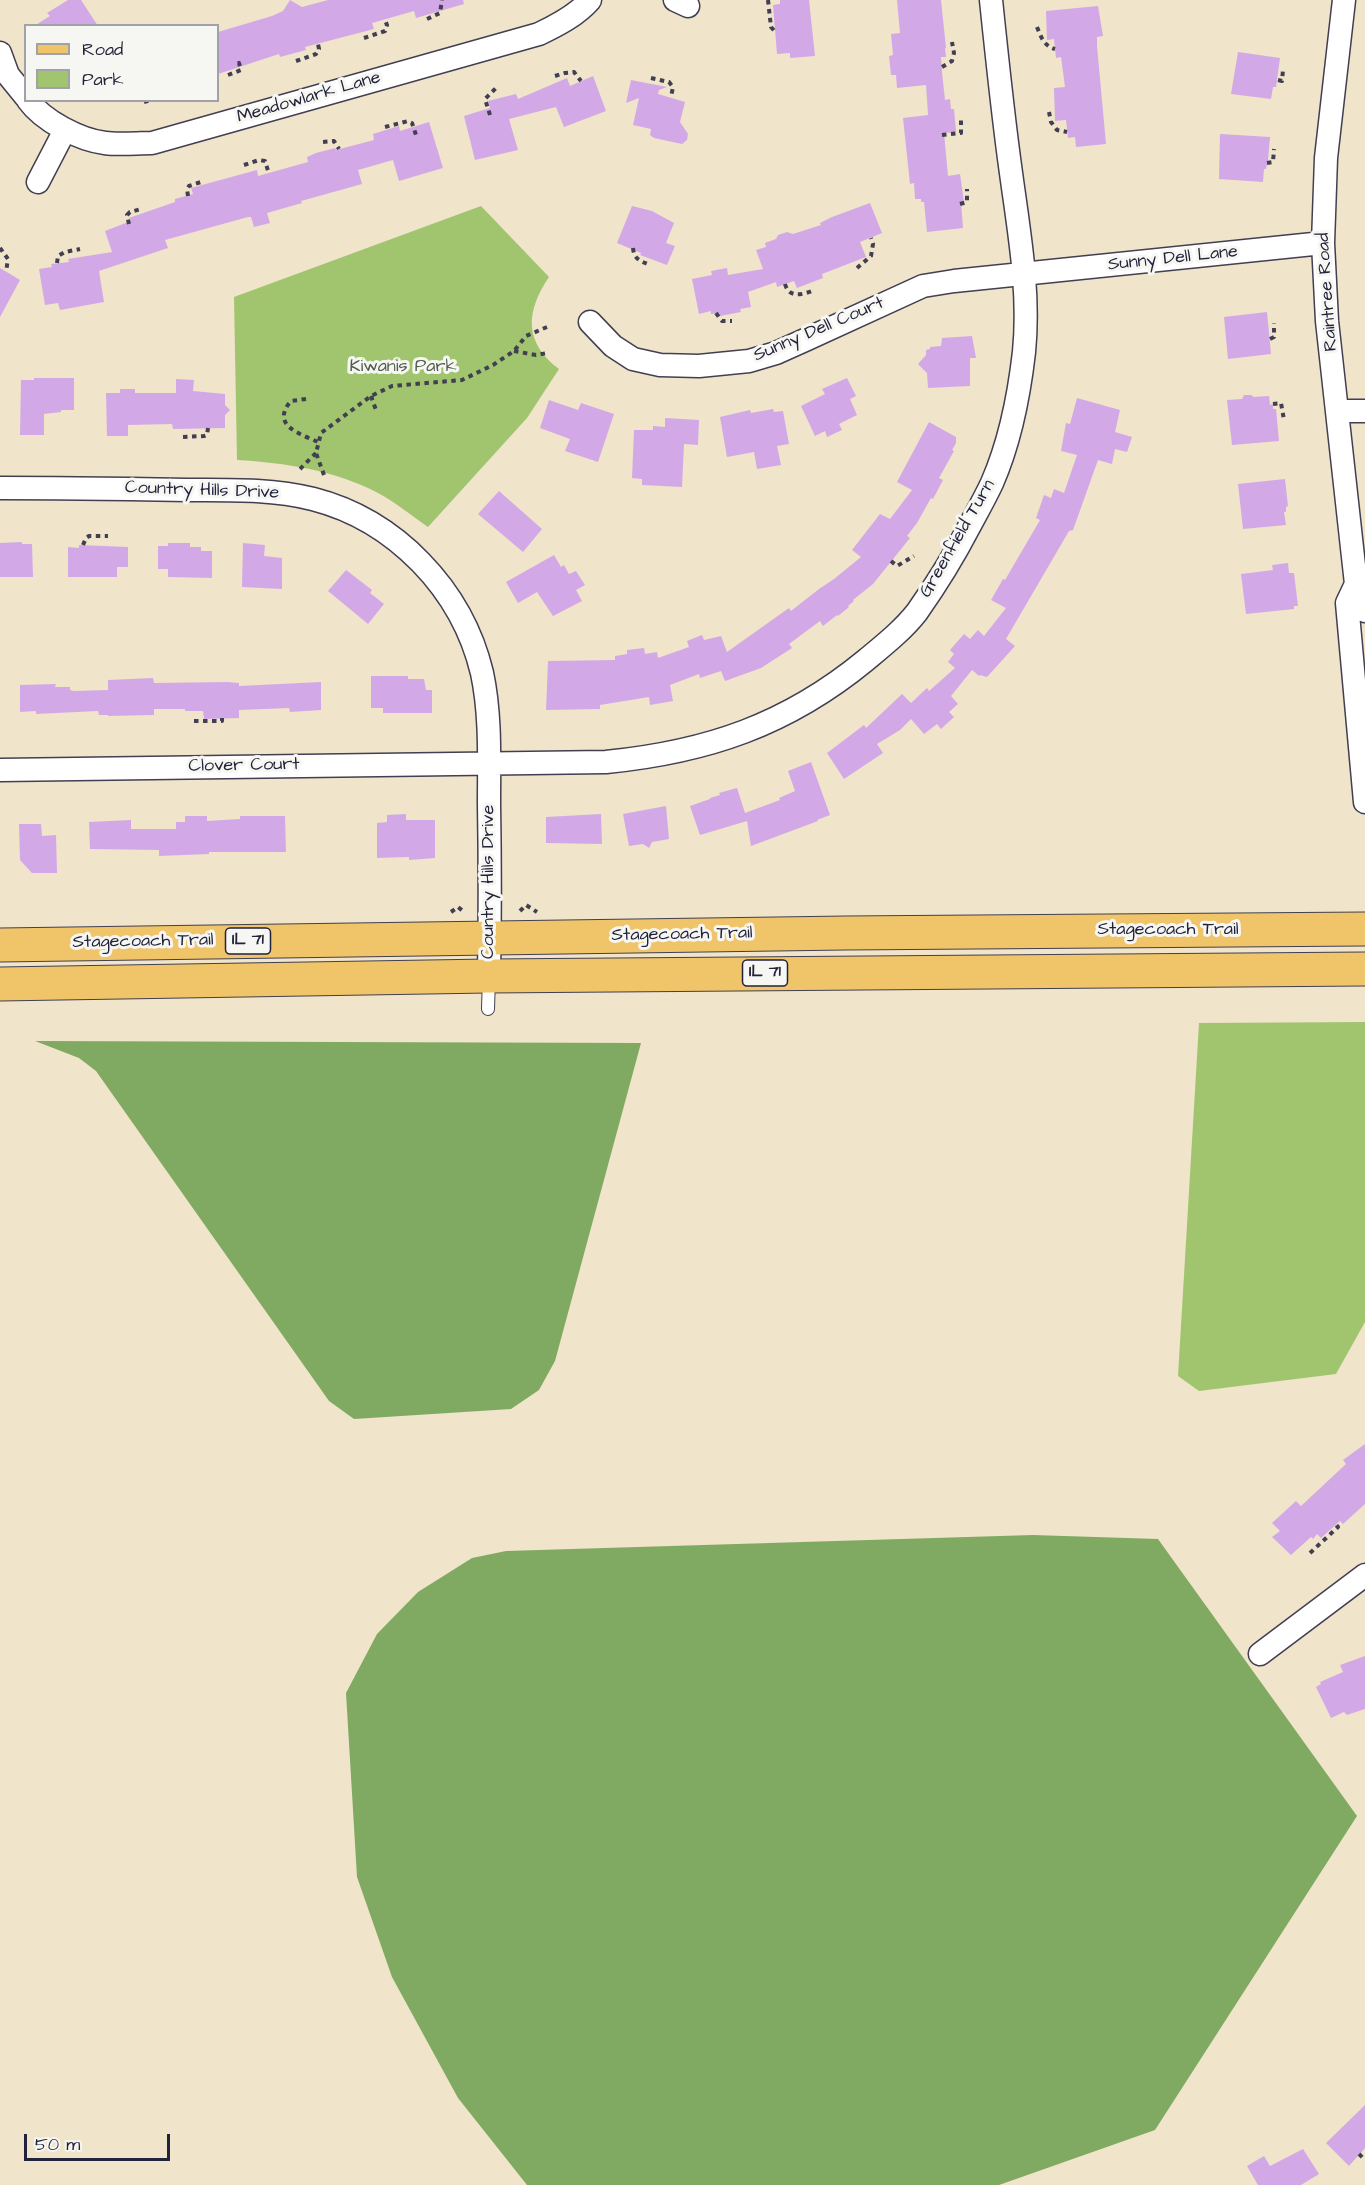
<!DOCTYPE html>
<style>
body{margin:0}
#map{position:relative;width:1365px;height:2185px;overflow:hidden;background:#f0e4cb;font-family:"Architects Daughter",sans-serif}
canvas{display:block}
.legend{position:absolute;left:24px;top:24px;width:195px;height:78px;box-sizing:border-box;background:#f6f6f2;border:2px solid #a1a1a9;margin:0;padding:8px 10px;list-style:none;font-size:18px;color:#22223b}
.legend li{display:flex;align-items:center;gap:12px;height:30px}
.legend b{width:30px;border:2px solid #a1a1a9}
.scale{position:absolute;left:24px;top:2134px;width:146px;height:27px;box-sizing:border-box;border:3px solid #22223b;border-top:0;padding-left:8px;font-size:18px;line-height:21px;white-space:nowrap;color:#22223b;-webkit-text-stroke:4px #f6f6f2;paint-order:stroke}
</style>
<div id="map">
<canvas width="1365" height="2185"></canvas>
<ul class="legend">
<li><b style="height:8px;background:#f0c469"></b>Road</li>
<li><b style="height:16px;background:#a1c56f"></b>Park</li>
</ul>
<div class="scale">50 m</div>
</div>
<script>
const context = document.querySelector('canvas').getContext('2d');
context.lineJoin = 'round';
function fill(path, color) { context.fillStyle = color; context.fill(path, 'evenodd'); }
function trace(path, color, width, dash) { context.strokeStyle = color; context.lineWidth = width; context.lineCap = dash ? 'butt' : 'round'; context.setLineDash(dash || []); context.stroke(path); }
function write(font, color, halo, rows, align = 'center') {
  context.font = font + ' "Architects Daughter",sans-serif'; context.lineWidth = 6; context.setLineDash([]); context.textBaseline = 'middle'; context.strokeStyle = halo; context.fillStyle = color; for (const [text, x, y, turn = 0] of rows) {
    context.save(); context.translate(x, y); context.rotate((+turn || 0) * Math.PI / 180); context.textAlign = isNaN(turn) ? turn : align; if (halo) context.strokeText(text, 0, 0); context.fillText(text, 0, 0); context.restore();
  }
}
const green = new Path2D(`
 M 481,206 L 549,277 C 526,311 523,342 559,369 L 527,418 L 428,527 C 412,516 395,502 378,493 C 334,470 286,463 237,460 L 234,297 Z
 M 1365,1022 L 1365,1322 L 1336,1374 L 1199,1391 L 1178,1376 L 1199,1023 Z`);
const forest = new Path2D(`
 M 35,1041 L 641,1043 L 555,1361 L 539,1390 L 511,1409 L 354,1419 L 329,1401 L 96,1071 L 79,1058 Z
 M 1033,1535 L 1158,1539 L 1357,1816 L 1155,2130 L 999,2185 L 527,2185 L 458,2098 L 392,1977 L 357,1877 L 346,1693 L 377,1634 L 418,1592 L 472,1558 L 506,1551 Z`);
const building = new Path2D(`
 M 68,0 L 81,0 L 98,26 L 34,26 L 50,16 L 47,13 Z
 M 290,0 L 302,7 L 328,0 L 463,0 L 464,4 L 416,18 L 414,11 L 372,23 L 374,29 L 305,47 L 306,50 L 280,57 L 279,54 L 218,74 L 218,32 L 272,16 L 283,11 Z
 M 780,0 L 809,0 L 815,56 L 790,58 L 790,53 L 777,54 L 773,5 L 780,4 Z
 M 897,0 L 941,0 L 946,48 L 945,48 L 946,57 L 941,57 L 942,72 L 945,100 L 950,99 L 951,109 L 954,109 L 956,132 L 944,133 L 948,176 L 960,174 L 964,202 L 961,202 L 963,228 L 927,232 L 924,202 L 921,202 L 921,199 L 915,199 L 914,183 L 910,184 L 903,118 L 928,115 L 926,85 L 897,88 L 896,75 L 891,75 L 889,56 L 893,55 L 891,34 L 900,33 Z
 M 1098,6 L 1103,36 L 1097,37 L 1097,46 L 1106,144 L 1076,147 L 1075,137 L 1068,138 L 1066,120 L 1055,121 L 1054,88 L 1065,87 L 1061,57 L 1056,58 L 1054,39 L 1047,40 L 1046,11 Z
 M 1238,52 L 1280,58 L 1276,87 L 1273,87 L 1271,99 L 1231,94 Z
 M 593,76 L 606,111 L 564,127 L 556,107 L 509,119 L 518,150 L 475,160 L 464,116 L 490,108 L 488,101 L 516,94 L 518,99 L 567,78 L 570,86 Z
 M 631,80 L 667,87 L 659,90 L 658,94 L 685,102 L 680,122 L 688,134 L 687,140 L 682,144 L 654,138 L 650,135 L 651,129 L 633,125 L 639,98 L 626,103 Z
 M 429,122 L 443,168 L 399,181 L 393,160 L 358,170 L 362,184 L 301,201 L 302,203 L 267,213 L 270,223 L 254,227 L 251,217 L 248,217 L 165,240 L 168,248 L 99,271 L 104,302 L 60,310 L 58,303 L 45,305 L 39,269 L 52,267 L 51,264 L 69,262 L 68,259 L 112,252 L 105,231 L 131,221 L 129,218 L 175,202 L 175,199 L 193,194 L 191,188 L 257,170 L 258,176 L 308,162 L 307,157 L 316,153 L 335,148 L 336,150 L 374,140 L 373,134 L 399,126 L 400,131 Z
 M 1220,134 L 1270,137 L 1268,160 L 1266,169 L 1264,169 L 1263,182 L 1219,179 Z
 M 870,203 L 882,233 L 860,242 L 866,257 L 822,274 L 823,278 L 797,288 L 794,281 L 777,287 L 776,282 L 748,292 L 751,307 L 740,309 L 741,312 L 720,316 L 719,313 L 711,314 L 711,311 L 699,314 L 692,279 L 712,275 L 711,271 L 727,268 L 728,275 L 763,269 L 756,250 L 766,247 L 765,243 L 776,239 L 778,235 L 787,232 L 793,234 L 821,225 L 820,223 L 832,217 Z
 M 632,206 L 652,211 L 674,223 L 666,243 L 675,246 L 667,265 L 640,255 L 641,253 L 617,243 Z
 M 0,268 L 20,280 L 0,317 Z
 M 1267,312 L 1271,354 L 1228,359 L 1224,317 Z
 M 972,336 L 976,358 L 970,358 L 970,386 L 928,388 L 927,373 L 918,364 L 926,355 L 926,350 L 930,349 L 930,347 L 941,346 L 942,338 Z
 M 34,378 L 74,378 L 74,410 L 61,410 L 61,412 L 44,414 L 44,435 L 20,435 L 21,380 L 34,380 Z
 M 847,378 L 856,396 L 850,399 L 857,415 L 839,424 L 842,430 L 827,437 L 825,431 L 815,436 L 801,406 L 825,394 L 822,389 Z
 M 176,379 L 194,380 L 193,391 L 225,394 L 225,405 L 230,410 L 225,415 L 225,428 L 173,429 L 172,424 L 128,425 L 128,436 L 107,436 L 106,393 L 120,393 L 120,389 L 135,389 L 135,393 L 176,393 Z
 M 1244,395 L 1251,395 L 1254,397 L 1269,396 L 1270,405 L 1273,404 L 1273,409 L 1276,409 L 1279,441 L 1232,445 L 1227,400 L 1242,399 Z
 M 1077,398 L 1120,410 L 1115,432 L 1132,437 L 1127,452 L 1115,449 L 1112,464 L 1098,460 L 1073,530 L 1069,531 L 1006,639 L 1015,646 L 987,677 L 980,675 L 979,676 L 972,670 L 951,696 L 958,704 L 949,712 L 954,717 L 941,729 L 937,724 L 924,734 L 911,719 L 900,730 L 877,744 L 883,753 L 844,779 L 827,753 L 864,725 L 866,728 L 902,694 L 911,703 L 927,688 L 929,691 L 955,668 L 948,662 L 954,654 L 950,650 L 964,634 L 970,639 L 978,630 L 984,636 L 1006,608 L 991,600 L 1003,579 L 1005,580 L 1040,520 L 1036,518 L 1044,495 L 1051,498 L 1054,489 L 1064,493 L 1077,455 L 1061,451 L 1066,423 L 1070,424 Z
 M 549,400 L 578,410 L 581,403 L 614,414 L 598,462 L 565,451 L 570,439 L 540,428 Z
 M 773,409 L 774,412 L 783,411 L 789,444 L 777,446 L 781,465 L 757,469 L 754,452 L 727,457 L 720,417 L 750,410 L 751,413 Z
 M 665,418 L 699,420 L 698,445 L 684,444 L 682,487 L 642,485 L 642,479 L 632,478 L 634,430 L 653,430 L 653,426 L 665,427 Z
 M 929,422 L 956,437 L 956,443 L 952,450 L 954,451 L 939,478 L 943,480 L 933,499 L 931,498 L 917,523 L 907,536 L 910,538 L 873,584 L 853,600 L 854,601 L 848,606 L 849,607 L 838,616 L 837,615 L 823,626 L 820,621 L 789,644 L 792,648 L 761,668 L 725,681 L 721,671 L 700,678 L 699,674 L 670,685 L 673,701 L 650,705 L 649,697 L 600,705 L 600,709 L 546,710 L 548,661 L 615,660 L 615,656 L 627,654 L 627,650 L 644,648 L 645,654 L 657,652 L 658,658 L 689,647 L 687,641 L 702,635 L 704,640 L 721,636 L 727,652 L 789,608 L 791,611 L 819,589 L 834,579 L 861,557 L 852,550 L 880,514 L 890,519 L 912,490 L 897,482 Z
 M 1285,479 L 1288,506 L 1286,507 L 1286,512 L 1284,512 L 1286,525 L 1243,529 L 1238,484 Z
 M 499,491 L 542,529 L 523,552 L 478,514 Z
 M 22,542 L 22,544 L 32,544 L 33,577 L 0,577 L 0,543 Z
 M 168,543 L 190,543 L 190,547 L 201,547 L 201,551 L 212,551 L 212,578 L 168,577 L 168,569 L 158,569 L 158,546 L 168,546 Z
 M 243,543 L 265,545 L 264,556 L 282,558 L 282,589 L 242,587 Z
 M 79,545 L 128,547 L 128,567 L 117,567 L 117,577 L 68,577 L 68,547 L 79,548 Z
 M 554,555 L 561,567 L 564,565 L 569,574 L 576,571 L 585,585 L 576,590 L 582,601 L 553,616 L 537,592 L 518,603 L 506,582 Z
 M 1288,563 L 1289,573 L 1294,573 L 1298,606 L 1294,606 L 1294,609 L 1246,614 L 1241,574 L 1273,570 L 1272,565 Z
 M 346,570 L 372,590 L 370,593 L 384,604 L 368,624 L 328,591 Z
 M 371,676 L 408,676 L 408,679 L 424,679 L 426,690 L 432,690 L 432,713 L 383,713 L 383,708 L 371,708 Z
 M 153,678 L 154,683 L 228,682 L 239,683 L 239,686 L 321,682 L 321,710 L 290,712 L 289,708 L 239,710 L 239,718 L 204,719 L 203,711 L 185,711 L 185,709 L 154,709 L 154,715 L 108,716 L 108,715 L 99,715 L 98,711 L 36,714 L 36,711 L 20,712 L 20,685 L 56,684 L 55,687 L 70,687 L 70,690 L 74,691 L 108,690 L 108,680 Z
 M 811,762 L 830,815 L 817,820 L 818,821 L 751,846 L 747,821 L 700,835 L 690,806 L 710,799 L 710,798 L 720,795 L 719,793 L 737,788 L 745,813 L 780,800 L 779,798 L 795,791 L 788,771 Z
 M 666,806 L 669,839 L 652,842 L 649,848 L 643,844 L 629,846 L 623,814 Z
 M 406,814 L 406,820 L 435,820 L 435,858 L 409,860 L 409,857 L 377,858 L 377,823 L 387,822 L 387,815 Z
 M 601,814 L 602,844 L 546,843 L 546,817 Z
 M 185,816 L 207,816 L 207,821 L 240,819 L 240,816 L 285,816 L 286,852 L 209,852 L 209,854 L 159,856 L 159,850 L 90,849 L 89,822 L 131,820 L 131,829 L 176,829 L 176,822 L 185,822 Z
 M 19,824 L 41,824 L 42,836 L 56,835 L 57,873 L 32,873 L 20,860 Z
 M 1365,1444 L 1365,1504 L 1343,1524 L 1340,1521 L 1321,1538 L 1317,1534 L 1313,1539 L 1311,1537 L 1291,1555 L 1272,1537 L 1280,1531 L 1272,1523 L 1296,1501 L 1301,1506 L 1346,1464 L 1343,1460 Z
 M 1365,1656 L 1365,1709 L 1347,1715 L 1344,1712 L 1331,1718 L 1316,1687 L 1321,1684 L 1320,1682 L 1343,1672 L 1340,1665 Z
 M 1365,2105 L 1365,2148 L 1349,2166 L 1326,2143 Z
 M 1303,2149 L 1319,2174 L 1301,2185 L 1258,2185 L 1247,2166 L 1264,2156 L 1270,2166 Z`);
const path = new Path2D(`
 M 768,0 L 771,27 L 776,33
 M 427,19 L 440,13 L 442,0
 M 1037,27 C 1041,37 1044,46 1055,49
 M 364,38 L 385,31 L 387,25 L 385,20
 M 296,61 L 316,54 L 319,49 L 318,44
 M 942,67 L 952,61 L 954,53 L 952,42
 M 228,75 L 241,70 L 239,63 L 237,64
 M 555,76 L 565,73 L 574,72 L 581,81
 M 651,78 L 669,82 L 673,87 L 671,97
 M 1278,80 L 1282,81 L 1283,70
 M 144,102 L 151,100
 M 1049,112 L 1051,122 L 1057,130 L 1067,132
 M 490,115 L 485,99 L 497,87
 M 385,127 L 408,121 L 412,123 L 416,135
 M 942,135 L 961,133 L 961,119
 M 323,142 L 334,141 L 339,149
 M 1267,163 L 1273,162 L 1274,149
 M 244,165 L 259,160 L 265,161 L 269,174
 M 188,196 L 187,189 L 189,186 L 201,182
 M 960,204 L 967,202 L 967,189
 M 129,224 L 127,215 L 130,212 L 141,209
 M 0,248 L 8,259 L 6,272
 M 633,248 C 634,259 640,261 650,265
 M 57,263 L 58,256 L 65,252 L 80,249
 M 857,268 L 871,256 L 873,244 L 871,238
 M 785,284 C 789,298 801,295 812,291
 M 716,313 L 722,321 L 732,321
 M 1270,339 L 1274,337 L 1274,323
 M 514,351 L 536,355 L 547,353
 M 371,396 L 376,410
 M 306,399 L 291,401 C 270,425 300,434 318,442
 M 1273,404 L 1281,403 L 1284,420
 M 183,437 L 204,436 L 207,435 L 208,428
 M 300,469 L 316,453
 M 324,475 L 316,453 L 321,433 L 371,396 L 392,386 L 462,380 L 493,365 L 514,351 L 526,336 L 547,327
 M 83,545 L 86,538 L 89,536 L 108,536
 M 891,561 L 897,566 L 914,556
 M 194,721 L 222,721 L 222,718
 M 520,911 L 526,905 L 537,912
 M 451,912 L 458,907 L 464,912
 M 1310,1553 L 1338,1527 L 1335,1523
 M 1359,2154 L 1365,2160`);
const lane = new Path2D(`
 M 488,1009 L 489,977`);
const street = new Path2D(`
 M 675,0 L 688,6
 M 1344,0 L 1326,158 L 1323,243 L 1327,321 L 1356,584 L 1365,611
 M 0,53 L 8,75 L 26,97
 M 28,100 C 43,121 80,140 105,143 C 120,145 137,143 152,143 L 539,34 C 558,25 577,15 590,0
 M 38,182 L 65,130
 M 590,322 L 613,346 L 633,359 L 660,365 L 699,366 L 749,361 L 776,353 L 805,340 L 923,286 L 954,281 L 1323,243
 M 1338,411 L 1365,411
 M 0,488 C 64,488 127,489 191,490 C 231,490 273,489 313,499 C 395,520 462,589 482,673 C 491,715 489,760 489,804 C 490,861 490,919 489,976
 M 1356,584 L 1347,603 L 1365,802
 M 0,770 L 606,762 C 707,752 787,725 866,660 C 884,645 903,630 917,612 C 936,585 954,556 969,527 C 977,512 985,498 992,483 C 1010,442 1019,396 1024,352 C 1030,292 1019,232 1011,173 C 1003,116 997,58 991,0
 M 1260,1654 L 1365,1575`);
const primary = new Path2D(`
 M 0,945 L 846,933 L 1365,929
 M 0,984 L 489,976 L 1365,969`);
const shields = [
 [248,941,45],
 [765,973,45]
];
const shieldNames = [
 ["IL 71",248,941],
 ["IL 71",765,973]
];
const streetNames = [
 ["Meadowlark Lane",309,98,-16],
 ["Sunny Dell Lane",1173,259,-6],
 ["Raintree Road",1328,292,-94],
 ["Sunny Dell Court",819,330,-23],
 ["Country Hills Drive",202,491,2],
 ["Greenfield Turn",958,539,-60],
 ["Clover Court",244,766,-1],
 ["Country Hills Drive",489,882,-90],
 ["Stagecoach Trail",1168,930],
 ["Stagecoach Trail",682,935,-1],
 ["Stagecoach Trail",143,942,-1]
];
const parkNames = [
 ["Kiwanis Park",403,367]
];
fill(green, '#a1c56f');
fill(forest, '#80aa62');
fill(building, '#d2a9e6');
trace(lane, '#413f51', 14);
trace(street, '#413f51', 25);
trace(primary, '#413f51', 35);
trace(path, '#413f51', 4, [4.5, 4.5]);
trace(lane, '#fff', 12);
trace(street, '#fff', 22);
trace(primary, '#f0c469', 33);
for (const [x, y, w] of shields) { const box = new Path2D(); box.roundRect(x - w / 2, y - 13, w, 26, 4.5); context.fillStyle = '#f6f6f2'; context.fill(box); trace(box, '#22223b', 1.5); }
write('bold 16px', '#22223b', null, shieldNames);
write('18px', '#22223b', '#f6f6f2', streetNames);
write('18px', '#4e5b4d', '#f6f6f2', parkNames);
</script>
